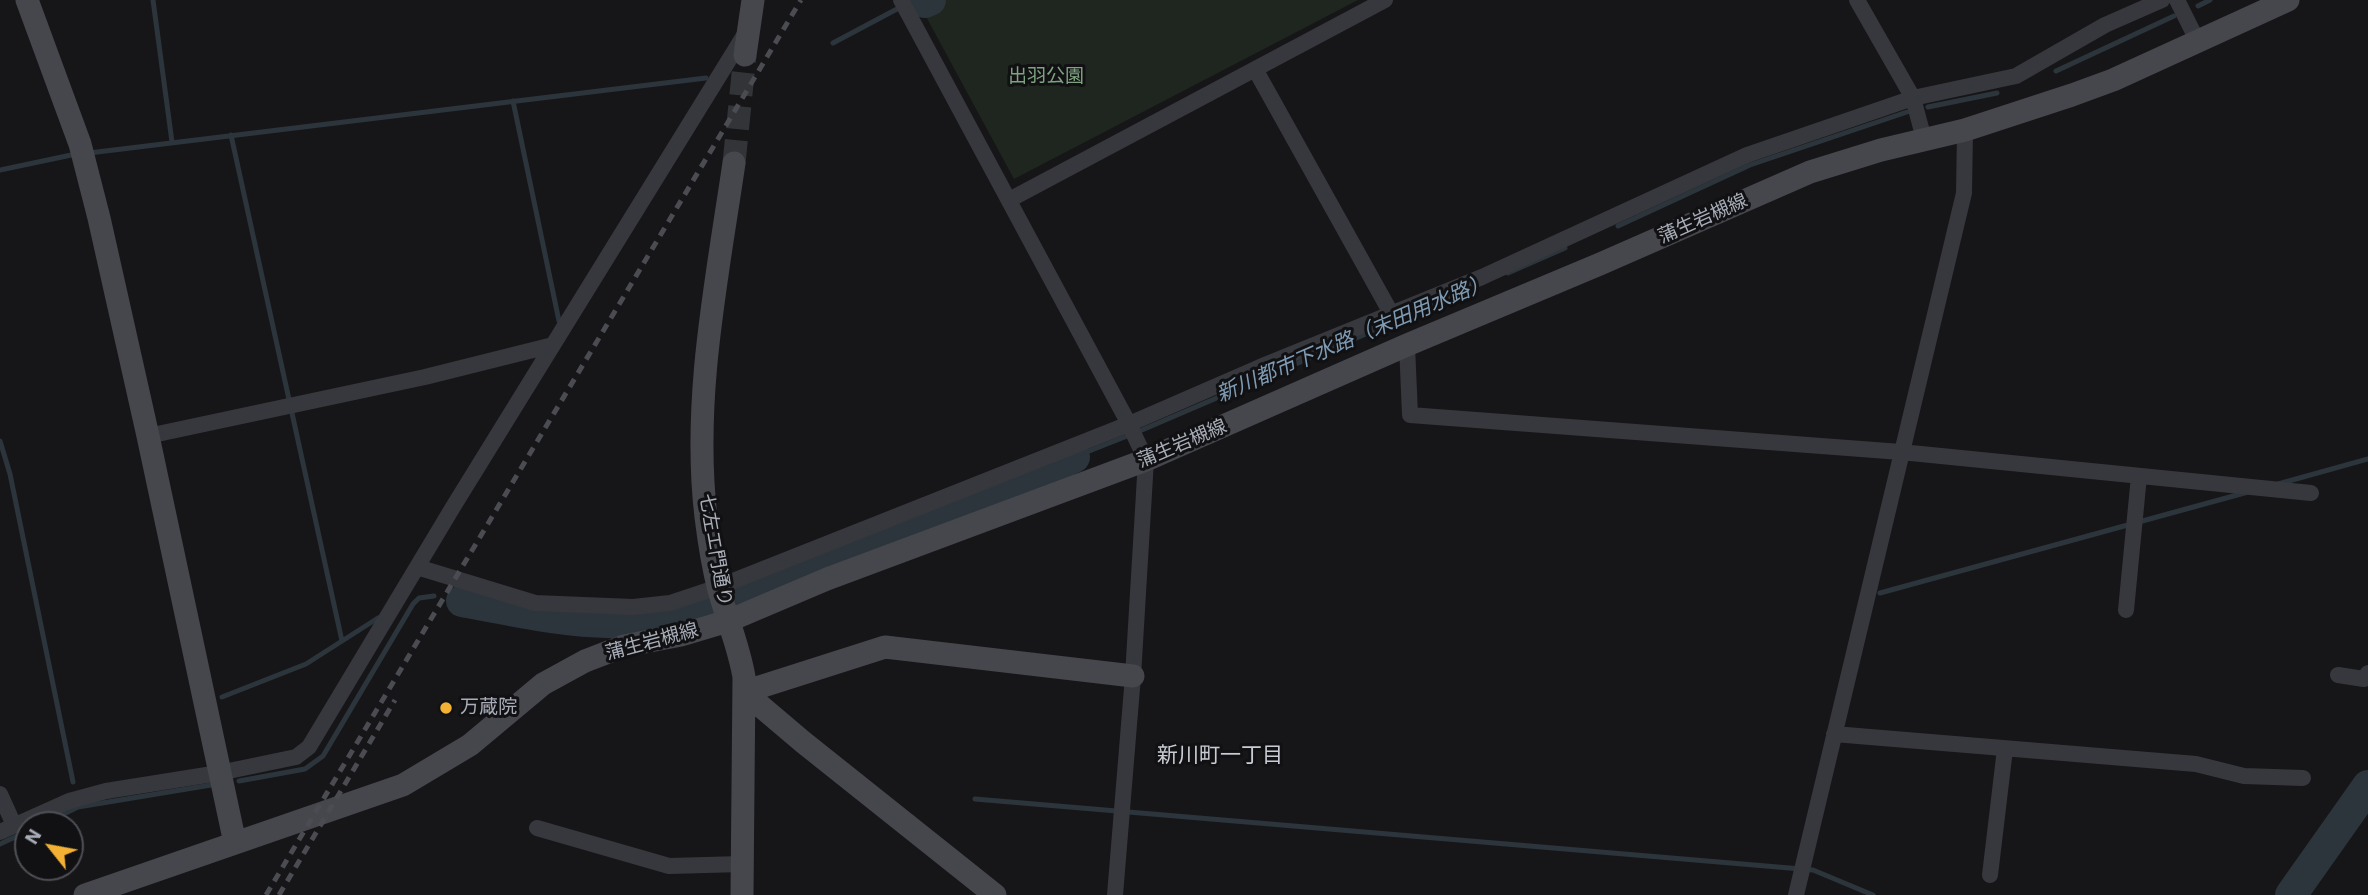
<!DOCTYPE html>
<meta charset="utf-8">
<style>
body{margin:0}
#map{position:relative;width:2368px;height:895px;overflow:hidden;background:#161618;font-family:"IBM Plex Sans",sans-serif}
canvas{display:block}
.north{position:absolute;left:14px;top:811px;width:70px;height:70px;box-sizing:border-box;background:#111113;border:2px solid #4d4f55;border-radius:50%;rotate:301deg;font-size:19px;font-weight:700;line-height:28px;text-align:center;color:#a8adb8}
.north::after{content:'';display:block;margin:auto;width:24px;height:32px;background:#f2b134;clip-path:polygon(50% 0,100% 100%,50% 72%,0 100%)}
</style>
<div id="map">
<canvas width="2368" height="895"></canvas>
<div class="north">N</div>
</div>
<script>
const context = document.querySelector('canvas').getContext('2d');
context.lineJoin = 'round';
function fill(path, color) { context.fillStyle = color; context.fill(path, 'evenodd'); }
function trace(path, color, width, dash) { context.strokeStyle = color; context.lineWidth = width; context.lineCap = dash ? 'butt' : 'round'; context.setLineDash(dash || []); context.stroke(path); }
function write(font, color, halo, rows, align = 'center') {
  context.font = font + ' "IBM Plex Sans","Noto Sans JP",sans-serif'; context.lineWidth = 6; context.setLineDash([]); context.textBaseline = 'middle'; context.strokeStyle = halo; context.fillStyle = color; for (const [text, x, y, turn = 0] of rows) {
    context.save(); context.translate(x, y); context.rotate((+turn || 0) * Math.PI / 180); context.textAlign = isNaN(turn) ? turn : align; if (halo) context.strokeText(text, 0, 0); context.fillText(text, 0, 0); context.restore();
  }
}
const green = new Path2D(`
 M 917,0 L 1358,0 L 1014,179 Z`);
const stream = new Path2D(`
 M 153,0 L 172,142
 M 2198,6 L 2210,0
 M 833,43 L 897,9 L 925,2
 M 2056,71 L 2174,16
 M 513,101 L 559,321
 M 1928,107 L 1997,93
 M 231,135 L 342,641
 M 89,153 L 706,78
 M 0,170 L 76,154
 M 1618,226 L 1750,165 L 1907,112
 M 1508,273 L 1565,248
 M 1142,430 L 1438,303
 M 0,441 L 10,474 L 73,782
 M 1074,457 L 1127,436
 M 2278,484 L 2368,459
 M 1880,593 L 2248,492
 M 222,697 L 306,664 L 378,618
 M 239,781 L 305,769 L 323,756 L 413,604 L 419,598 L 434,596
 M 975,799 L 1813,870 L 1873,895
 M 41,825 L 78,807 L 211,785
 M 0,844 L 28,831`);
const river = new Path2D(`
 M 925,2 L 930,0
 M 735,597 L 829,557 L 1018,484 L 1074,457
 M 462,601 C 542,616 630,637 709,607
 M 2291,895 L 2368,786`);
const secondaryTunnel = new Path2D(`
 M 734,163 L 745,55`);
const street = new Path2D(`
 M 901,0 L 1129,424 L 1146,460 L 1133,676 L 1115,895
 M 1857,0 L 1913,98 L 1924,139
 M 2177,0 L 2198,42
 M 1255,69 L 1391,313
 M 1009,200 L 1385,0
 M 1407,345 L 1410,415 L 1901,452 L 2311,493
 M 148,436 L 425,377 L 553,345
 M 417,567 L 535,603 L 633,607 L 670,603 L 718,587 L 1129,424 L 1260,367 L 1482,277 L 1747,155 L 1913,98 L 2016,76 L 2105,25 L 2162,0
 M 2126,610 L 2139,476
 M 2338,675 L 2364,679 L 2368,673
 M 1834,734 L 2196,764 L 2244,776 L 2303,778
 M 0,794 L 14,825
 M 537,828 L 669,866 L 742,864
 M 0,832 L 69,801 L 106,791 L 219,773 L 296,757 L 309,747 L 453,507 L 745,34
 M 1990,875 L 2005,749
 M 1796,895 L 1964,193 L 1965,130`);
const secondary = new Path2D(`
 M 27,0 L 80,144 L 99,218 L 148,436 L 235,843
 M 745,55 L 753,0
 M 734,163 C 717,279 692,400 706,517 C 709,542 713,567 719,590 C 727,619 739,647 744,677 L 742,895
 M 85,895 L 403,785 L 470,745 L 543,684 L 585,661 L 624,646 L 681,635 L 728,621 L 827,579 L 1146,460 L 1407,345 L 1600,264 L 1810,172 L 1881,150 L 1965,130 L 2072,95 L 2113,80 L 2288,0
 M 995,895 L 803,742 L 744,692 L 885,647 L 1133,676`);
const rail = new Path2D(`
 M 266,895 L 801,0
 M 279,895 L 395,700`);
const markers = [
 [446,708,7,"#f2b134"]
];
const parkNames = [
 ["出羽公園",1046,77]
];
const streetNames = [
 ["蒲生岩槻線",1703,219,-24],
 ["蒲生岩槻線",1182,444,-23],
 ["七左エ門通り",715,550,80],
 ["蒲生岩槻線",652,642,-15]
];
const poiNames = [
 ["万蔵院",460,708]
];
const waterNames = [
 ["新川都市下水路（末田用水路）",1353,339,-23]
];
const neighbourhoodNames = [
 ["新川町一丁目",1220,756]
];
fill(green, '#1e261f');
trace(stream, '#2c353c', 5);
trace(river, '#2c353c', 32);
trace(secondaryTunnel, '#333438', 23, [23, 11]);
trace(street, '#37383d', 16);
trace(secondary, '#45474d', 23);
trace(rail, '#4a4c52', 5, [9, 7]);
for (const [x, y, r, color] of markers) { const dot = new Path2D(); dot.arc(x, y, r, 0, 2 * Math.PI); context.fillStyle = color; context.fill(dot); trace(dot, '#111113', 2.5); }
write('19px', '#7fa381', '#111113', parkNames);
write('19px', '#a8adb8', '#111113', streetNames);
write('19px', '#a8adb8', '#111113', poiNames, 'left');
write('italic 21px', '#7f9bb3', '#111113', waterNames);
write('21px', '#c9ccd4', '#111113', neighbourhoodNames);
</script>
